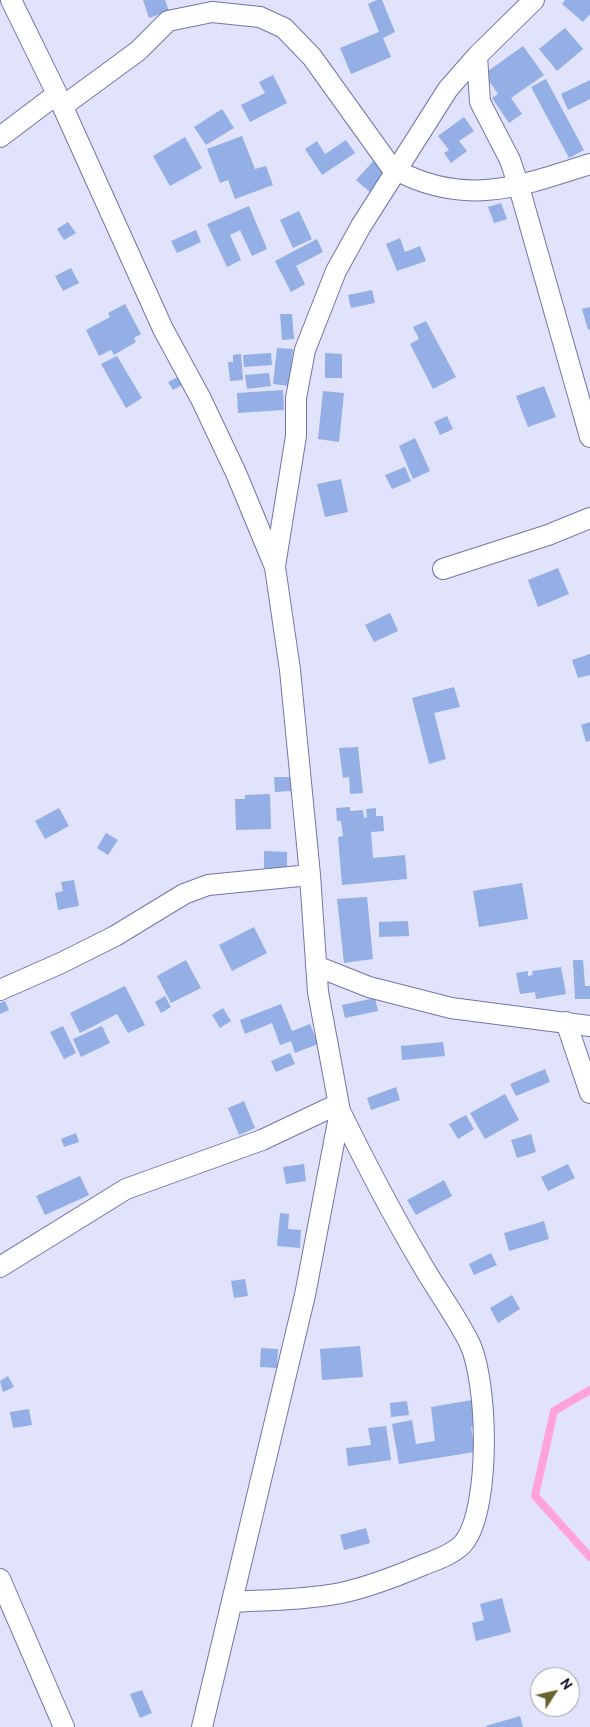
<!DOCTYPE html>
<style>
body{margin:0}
#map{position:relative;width:590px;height:1727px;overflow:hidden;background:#e1e2fb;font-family:Cabin,sans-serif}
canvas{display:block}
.north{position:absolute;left:530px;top:1667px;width:50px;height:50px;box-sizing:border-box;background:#fff;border:1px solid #9e9ea6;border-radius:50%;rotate:55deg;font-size:14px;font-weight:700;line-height:20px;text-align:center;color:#0d0c21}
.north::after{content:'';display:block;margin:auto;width:18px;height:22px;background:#67622e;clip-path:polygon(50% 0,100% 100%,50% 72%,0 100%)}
</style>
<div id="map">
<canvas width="590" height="1727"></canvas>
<div class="north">N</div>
</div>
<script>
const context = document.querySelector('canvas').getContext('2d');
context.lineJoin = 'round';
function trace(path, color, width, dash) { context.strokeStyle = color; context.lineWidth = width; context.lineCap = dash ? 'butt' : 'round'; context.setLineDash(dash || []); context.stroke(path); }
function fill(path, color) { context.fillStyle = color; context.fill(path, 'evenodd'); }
const stream = new Path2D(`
 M 590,1390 L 554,1411 L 535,1496 L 590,1557`);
const building = new Path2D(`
 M 143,0 L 165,0 L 169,11 L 149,18 Z
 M 377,0 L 382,0 L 395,32 L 383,38 L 391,57 L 351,74 L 340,48 L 379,32 L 368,4 Z
 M 565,0 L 590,0 L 590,14 L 583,22 L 562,4 Z
 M 565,28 L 583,49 L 557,71 L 539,49 Z
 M 523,46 L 544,75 L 511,98 L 522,114 L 509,123 L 492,98 L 498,94 L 484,74 Z
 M 273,75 L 287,103 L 250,122 L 241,105 L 265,93 L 259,82 Z
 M 546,79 L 584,150 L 569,158 L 531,87 Z
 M 590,80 L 590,99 L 568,110 L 561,94 Z
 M 222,109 L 234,128 L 206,145 L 194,127 Z
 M 464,117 L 474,131 L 459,141 L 467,151 L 451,163 L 444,153 L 449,150 L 438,136 Z
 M 242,136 L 255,169 L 266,166 L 273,185 L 235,199 L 228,180 L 220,183 L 207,149 Z
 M 185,137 L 202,168 L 170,186 L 153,156 Z
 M 346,140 L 355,153 L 322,175 L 305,149 L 317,141 L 325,154 Z
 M 377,157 L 392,171 L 371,193 L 356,180 Z
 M 501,203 L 507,219 L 494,223 L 488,207 Z
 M 249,206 L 267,249 L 252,256 L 240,230 L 230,235 L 241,260 L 227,267 L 207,224 Z
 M 299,211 L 312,239 L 293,248 L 280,220 Z
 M 68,222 L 76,233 L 64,240 L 57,229 Z
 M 196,230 L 201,242 L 177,253 L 171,241 Z
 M 400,238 L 405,252 L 420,246 L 426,261 L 397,271 L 386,244 Z
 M 317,239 L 323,252 L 296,266 L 305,284 L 291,292 L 275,261 Z
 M 71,268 L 79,283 L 63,291 L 55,276 Z
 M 372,290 L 375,303 L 351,308 L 348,295 Z
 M 125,304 L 141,334 L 134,338 L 136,342 L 114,355 L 111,350 L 99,356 L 86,330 L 110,317 L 108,313 Z
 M 590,307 L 590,329 L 588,330 L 582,309 Z
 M 280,314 L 292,314 L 294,339 L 282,340 Z
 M 426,321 L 456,377 L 433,389 L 410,344 L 419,339 L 413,327 Z
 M 277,348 L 293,349 L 289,386 L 273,384 Z
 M 271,353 L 272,365 L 244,367 L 243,355 Z
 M 325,353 L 342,354 L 342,378 L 325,378 Z
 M 241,354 L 243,380 L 230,381 L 228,362 L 233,362 L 233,355 Z
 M 117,356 L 142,398 L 126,408 L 101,364 Z
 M 269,373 L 271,386 L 247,389 L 245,375 Z
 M 180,376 L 184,384 L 173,390 L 168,382 Z
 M 544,386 L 556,417 L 528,427 L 516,396 Z
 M 283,390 L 284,410 L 238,413 L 237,393 Z
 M 323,391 L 344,393 L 339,442 L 318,439 Z
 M 447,416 L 453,429 L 440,435 L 434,422 Z
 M 415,438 L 430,471 L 413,479 L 399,446 Z
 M 405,467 L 411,481 L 392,489 L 385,475 Z
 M 341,479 L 348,512 L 325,517 L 317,484 Z
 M 558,568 L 569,594 L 538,607 L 528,580 Z
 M 390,613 L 398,631 L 374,642 L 365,625 Z
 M 590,654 L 590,675 L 578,678 L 572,660 Z
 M 454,687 L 460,707 L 434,713 L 446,759 L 429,764 L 412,698 Z
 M 590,722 L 590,741 L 586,742 L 581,725 Z
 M 358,747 L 363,793 L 350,794 L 349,777 L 343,778 L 339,748 Z
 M 274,777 L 291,777 L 291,791 L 275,792 Z
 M 270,794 L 271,829 L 236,830 L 235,799 L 245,799 L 245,795 Z
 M 350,807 L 350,811 L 363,810 L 364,818 L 367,817 L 366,809 L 376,808 L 376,816 L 383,816 L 384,831 L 371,832 L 373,858 L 405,855 L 407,879 L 342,885 L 338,837 L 343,836 L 341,821 L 337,821 L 336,808 Z
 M 59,808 L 69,826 L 45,839 L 35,821 Z
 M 106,833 L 118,840 L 108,855 L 97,848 Z
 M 264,851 L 287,852 L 287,868 L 264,868 Z
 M 74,880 L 79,906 L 58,910 L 55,893 L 63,891 L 61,882 Z
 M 522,883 L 528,919 L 479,927 L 473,891 Z
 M 367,897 L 373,959 L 344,963 L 337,899 Z
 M 408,921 L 409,936 L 379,937 L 379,922 Z
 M 254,927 L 267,953 L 232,971 L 219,945 Z
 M 186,960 L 201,988 L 171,1003 L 157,976 Z
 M 573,960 L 583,960 L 585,986 L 590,986 L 590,999 L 575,999 Z
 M 561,967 L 566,994 L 536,999 L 535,992 L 520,994 L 516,973 L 528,971 L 528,976 L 533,975 L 532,971 Z
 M 125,986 L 145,1025 L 128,1033 L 117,1014 L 80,1033 L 70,1013 Z
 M 165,996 L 171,1007 L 161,1013 L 155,1002 Z
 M 375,998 L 378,1011 L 345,1018 L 342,1005 Z
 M 5,1001 L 9,1010 L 0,1014 L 0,1003 Z
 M 281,1004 L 292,1031 L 310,1024 L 318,1044 L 295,1053 L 291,1041 L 280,1045 L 272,1023 L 245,1034 L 240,1020 Z
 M 223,1008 L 231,1021 L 220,1028 L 212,1015 Z
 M 63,1026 L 76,1053 L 64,1059 L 50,1032 Z
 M 102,1026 L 110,1043 L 81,1057 L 73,1039 Z
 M 443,1042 L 445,1056 L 402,1060 L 401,1046 Z
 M 290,1053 L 295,1064 L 276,1072 L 271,1061 Z
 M 545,1069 L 550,1082 L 516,1096 L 510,1084 Z
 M 396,1087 L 400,1100 L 371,1110 L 367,1098 Z
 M 505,1094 L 519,1120 L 485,1139 L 470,1113 Z
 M 244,1101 L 255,1128 L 239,1135 L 228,1108 Z
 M 466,1115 L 474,1129 L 458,1139 L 449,1124 Z
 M 76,1133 L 79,1142 L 64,1147 L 61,1139 Z
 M 531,1134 L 536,1152 L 517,1158 L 511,1140 Z
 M 304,1164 L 306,1181 L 286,1184 L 283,1167 Z
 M 568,1164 L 575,1178 L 548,1191 L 541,1177 Z
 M 80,1176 L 89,1195 L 45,1215 L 36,1196 Z
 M 444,1180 L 452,1196 L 416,1215 L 407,1200 Z
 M 280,1213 L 289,1214 L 288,1229 L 301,1230 L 300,1248 L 277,1246 Z
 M 544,1221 L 549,1239 L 509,1251 L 504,1233 Z
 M 491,1253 L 497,1265 L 474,1275 L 469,1264 Z
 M 245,1279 L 248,1296 L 234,1298 L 231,1281 Z
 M 512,1295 L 520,1309 L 498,1323 L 490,1308 Z
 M 360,1346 L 363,1377 L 322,1380 L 320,1349 Z
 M 261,1348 L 278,1349 L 277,1368 L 260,1367 Z
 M 8,1376 L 14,1387 L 3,1392 L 0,1381 Z
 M 472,1400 L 477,1426 L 471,1427 L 475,1452 L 399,1464 L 392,1424 L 412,1420 L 416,1444 L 435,1441 L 431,1407 Z
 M 407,1401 L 409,1415 L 391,1417 L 390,1403 Z
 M 29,1409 L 32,1425 L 13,1428 L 10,1412 Z
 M 386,1426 L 391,1460 L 348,1466 L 346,1448 L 371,1445 L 368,1428 Z
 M 366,1528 L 370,1543 L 344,1550 L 340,1535 Z
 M 502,1598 L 511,1632 L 476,1641 L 472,1623 L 484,1620 L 480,1604 Z
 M 142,1690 L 152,1713 L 140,1718 L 130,1694 Z
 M 520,1716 L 523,1727 L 486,1727 L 486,1726 Z`);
const street = new Path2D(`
 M 11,0 L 57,94 L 163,329 L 201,399 L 236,473 L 275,567 L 290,670 L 310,875 L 318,992 L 340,1111 L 305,1295 L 202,1727
 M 477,56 L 480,102 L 510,160 L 519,187 L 590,437
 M 63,106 L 138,51 L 168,21 L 212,12 L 260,17 L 284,28 L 312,57 L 396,174
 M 0,137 L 57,94
 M 398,171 C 467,207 521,186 590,164
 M 275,566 L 296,436 L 296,398 L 305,350 L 336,271 L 361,226 L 448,89 L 477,56 L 534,0
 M 443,569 L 548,535 L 590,518
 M 316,966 L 369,987 L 451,1008 L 590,1026
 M 0,990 L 61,963 L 115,936 L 184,894 L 208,885 L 310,875
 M 566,1022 L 590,1093
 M 0,1267 L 126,1189 L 262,1140 L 338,1104
 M 0,1579 L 64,1727
 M 232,1602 C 268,1600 305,1600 341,1593 C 369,1587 397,1576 423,1565 C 436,1560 457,1553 465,1541 C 491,1505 488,1380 469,1342 C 455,1314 435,1288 420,1261 C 391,1212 365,1162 340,1111`);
trace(stream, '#ffa3da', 8);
fill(building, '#93afe5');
trace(street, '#7474ac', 22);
trace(street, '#fff', 20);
</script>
